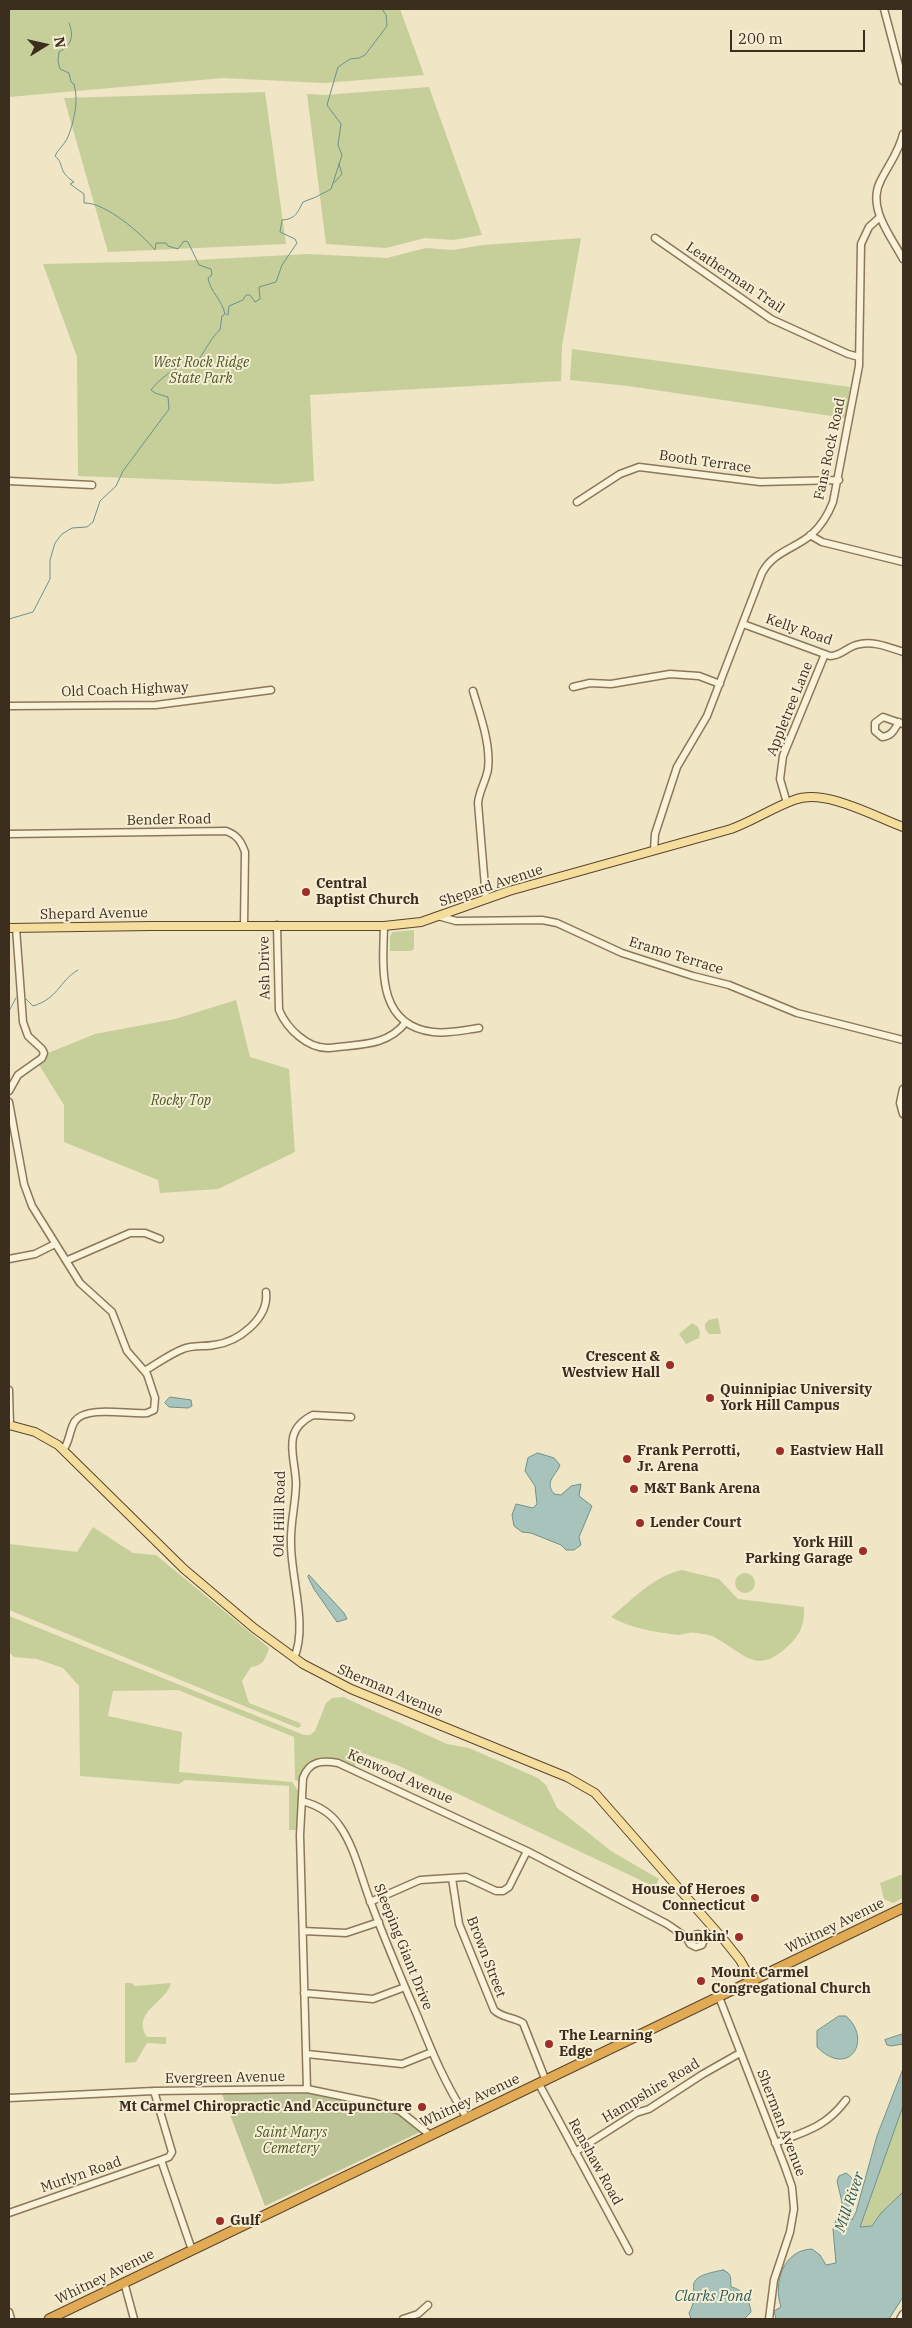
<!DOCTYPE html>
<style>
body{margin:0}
#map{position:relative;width:912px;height:2328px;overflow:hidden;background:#f0e5c5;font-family:"IBM Plex Serif",serif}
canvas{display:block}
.frame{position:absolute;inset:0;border:10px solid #3c2e1f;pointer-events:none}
.north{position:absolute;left:20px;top:20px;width:50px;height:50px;-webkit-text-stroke:4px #f7efd5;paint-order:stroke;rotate:80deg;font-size:14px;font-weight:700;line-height:20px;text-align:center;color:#3c2e1f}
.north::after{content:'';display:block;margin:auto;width:18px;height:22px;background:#3c2e1f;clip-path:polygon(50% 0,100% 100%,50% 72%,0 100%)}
.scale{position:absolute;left:730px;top:30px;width:135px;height:22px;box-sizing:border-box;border:2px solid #3c2e1f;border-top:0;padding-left:6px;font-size:15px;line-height:18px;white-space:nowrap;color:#3c2e1f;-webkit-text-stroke:4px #f7efd5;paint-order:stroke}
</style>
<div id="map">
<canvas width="912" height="2328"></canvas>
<div class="frame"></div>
<div class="north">N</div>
<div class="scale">200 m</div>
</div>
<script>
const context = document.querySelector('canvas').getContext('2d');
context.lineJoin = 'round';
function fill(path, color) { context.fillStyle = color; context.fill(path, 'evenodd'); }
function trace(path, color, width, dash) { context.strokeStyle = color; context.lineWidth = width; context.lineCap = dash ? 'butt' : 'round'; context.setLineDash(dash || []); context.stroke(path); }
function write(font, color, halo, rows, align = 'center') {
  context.font = font + ' "IBM Plex Serif",serif'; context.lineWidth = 4; context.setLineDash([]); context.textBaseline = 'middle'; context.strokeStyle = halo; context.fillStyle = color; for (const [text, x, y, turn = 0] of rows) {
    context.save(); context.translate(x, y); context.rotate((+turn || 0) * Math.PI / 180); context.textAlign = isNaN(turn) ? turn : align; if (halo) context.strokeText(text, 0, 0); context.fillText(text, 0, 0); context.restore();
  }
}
const green = new Path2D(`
 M 9,9 L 400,9 L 424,75 L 324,83 L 223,78 L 9,97 Z
 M 429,87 L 482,235 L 453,240 L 425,238 L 386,248 L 326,244 L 307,94 L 324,95 Z
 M 265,92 L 286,244 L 108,252 L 64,98 Z
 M 581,238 L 562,346 L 561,381 L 310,395 L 314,481 L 279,484 L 78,476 L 77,357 L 43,264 L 176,261 L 308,254 L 387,258 L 426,248 L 453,250 L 483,245 Z
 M 572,349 L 850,387 L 845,418 L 628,386 L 570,380 Z
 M 414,930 L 414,949 L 411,951 L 390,951 L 390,936 L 393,932 Z
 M 236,1000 L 250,1057 L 289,1069 L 295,1152 L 218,1189 L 160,1193 L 158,1180 L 64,1142 L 64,1105 L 39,1065 L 47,1057 L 48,1053 L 95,1034 L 175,1019 Z
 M 718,1318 L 721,1334 L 709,1334 L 705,1329 L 705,1324 L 709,1320 Z
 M 692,1323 L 698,1327 L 700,1332 L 699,1338 L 686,1344 L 679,1334 Z
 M 93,1527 L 133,1553 L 156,1555 L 269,1648 C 266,1658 263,1666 251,1667 L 242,1681 L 249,1703 L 300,1723 L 301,1726 L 298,1728 L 9,1610 L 9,1544 L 77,1552 Z
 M 682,1570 L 719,1579 L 738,1599 L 804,1607 C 805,1624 800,1636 787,1647 C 756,1676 744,1653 714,1637 C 709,1634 702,1634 696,1633 C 689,1631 683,1635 677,1635 C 656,1632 629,1628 611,1617 C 633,1599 654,1576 682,1570 Z
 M735 1583a10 10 0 1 1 20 0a10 10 0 1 1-20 0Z
 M 9,1616 L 304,1735 L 310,1735 L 315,1731 L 326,1703 L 332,1698 L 343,1697 L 447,1744 L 469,1748 L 538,1778 L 546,1785 L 557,1808 L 611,1851 L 659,1879 L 655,1887 L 397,1765 L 359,1752 L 355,1766 C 331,1756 309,1750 300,1782 L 295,1780 L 294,1737 L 178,1690 L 113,1691 L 108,1716 L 182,1732 L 179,1772 L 292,1782 L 299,1792 L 297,1830 L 289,1830 L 289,1786 L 185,1780 L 179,1784 L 80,1776 L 79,1686 L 63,1668 L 37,1659 L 14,1657 L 9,1652 Z
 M 903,1874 L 903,1898 L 893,1903 L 884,1899 L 880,1883 Z
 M 125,1983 L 132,1983 L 135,1986 L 171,1983 C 166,2003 131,2012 147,2037 L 166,2037 L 166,2044 L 147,2043 L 136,2062 L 125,2063 Z
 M 903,2106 L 903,2192 L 881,2213 L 872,2226 L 860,2227 Z`);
const cemetery = new Path2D(`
 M 309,2093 C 345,2101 395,2102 420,2132 L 265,2206 L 222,2094 Z`);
const water = new Path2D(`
 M 170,1397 L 191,1400 L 192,1406 L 188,1408 L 169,1407 L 165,1403 Z
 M 538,1453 L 554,1458 L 560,1465 C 556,1476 544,1481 554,1494 L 561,1495 L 571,1486 L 581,1484 L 579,1496 L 592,1506 L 579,1537 L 581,1545 L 574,1550 L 566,1550 L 561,1545 L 531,1533 L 522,1532 L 514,1526 L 512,1515 L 516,1504 L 533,1508 L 537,1504 L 535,1486 L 525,1471 L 528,1458 Z
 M 309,1575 L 344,1613 L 347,1619 L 337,1622 L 314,1589 L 308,1577 Z
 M 839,2016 L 846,2016 C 873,2040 849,2079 817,2047 L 817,2031 Z
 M 903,2034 L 903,2044 L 891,2046 L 887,2045 L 885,2040 Z
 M 903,2069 L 903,2106 L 860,2227 L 872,2226 L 881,2213 L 903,2192 L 903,2297 L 889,2319 L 776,2319 L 774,2311 L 781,2307 C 773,2283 783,2250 812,2249 L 820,2255 L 826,2265 L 836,2263 L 833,2229 L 842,2202 L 837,2181 L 839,2176 L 846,2173 C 861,2182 853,2203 850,2218 L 852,2220 L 856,2212 L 877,2136 Z
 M 723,2270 C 733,2274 730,2278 731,2287 C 743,2289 750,2301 751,2312 L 744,2319 L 691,2319 L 689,2313 C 704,2287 675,2279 723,2270 Z`);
const stream = new Path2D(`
 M 334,183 L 342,174 L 339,164
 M 226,314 L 228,315 L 229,306 L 243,300 L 246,295 L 250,295 L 255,302 L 260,299 L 259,287 L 276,282 L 282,265 L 297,243 L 295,239 L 280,232 L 282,220 C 296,219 297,213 303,202 L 316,197 L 331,189 L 342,155 L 338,145 L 341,124 L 327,105 L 338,67 L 350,59 L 359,58 L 365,55 L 387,26 L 386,15 L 382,9
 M 9,619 L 33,612 L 50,579 L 50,560 L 55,543 L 62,534 L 72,528 L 87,527 L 93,522 L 100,501 L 116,486 L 123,471 L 169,409 L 168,397 L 155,393 L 151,390 C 161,377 180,363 196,363 C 203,355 213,334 220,330 L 222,316 L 225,314 C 222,300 210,291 208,278 L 212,275 L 211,269 L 199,265 L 188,242 L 184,241 L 178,249 L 168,246 L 166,243 L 156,243 L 155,250 C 142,234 105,202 84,203 L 84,194 L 70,184 L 74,182 C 57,171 65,164 55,156 C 58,149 64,145 67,139 C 74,123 79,100 74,84 L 71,82 L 69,73 L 60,69 L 58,61 L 59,52 C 72,45 74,36 69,23
 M 26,999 L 33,1006 C 59,998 58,982 78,970
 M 9,1011 L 16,998`);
const minor = new Path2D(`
 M 884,9 L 903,81
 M 903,134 C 899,152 889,164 881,180 C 866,207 891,236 903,259
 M 655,238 L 771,319 L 848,354 L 859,357
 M 9,481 L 92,485
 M 577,502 L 620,474 L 639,467 L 760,482 L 839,480
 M 810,535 L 822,542 L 903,562
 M 743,624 L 830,656 C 841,656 846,648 856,645 C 872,640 888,647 903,652
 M 573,687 L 590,683 L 611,684 L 670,674 L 699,676 L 720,684
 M 473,691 C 480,715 491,744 488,769 C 486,781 479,791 478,803 L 486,899
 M 9,706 L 156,705 L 271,690
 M 899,722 C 894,730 892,736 882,737 L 875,731 L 875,723 L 883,717 L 903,724
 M 787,803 L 780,779 L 783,756 L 825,654
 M 9,834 L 226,831 C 237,835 241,841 245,852 L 244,925
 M 654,850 L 655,834 L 677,767 L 707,716 L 762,573 C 773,552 794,549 811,535 C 821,526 828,515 833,502 L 859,366 L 861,244 L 869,227 L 880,217
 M 438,916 L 456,921 L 542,920 L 557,923 L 622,953 L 693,976 L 729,985 L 797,1013 L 903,1040
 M 277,925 L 279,1010 C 287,1029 308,1049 329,1048 C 358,1044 387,1047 406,1022
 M 384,926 C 383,967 376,1025 433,1032 C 448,1034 464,1030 479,1028
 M 903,1089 L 900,1103 L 903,1114
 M 9,1091 L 18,1075 L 42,1058 L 44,1053 L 42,1049 L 28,1036 L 23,1022 L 16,928
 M 9,1102 L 24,1184 L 32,1206 L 80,1283 L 112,1312 L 127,1351 L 147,1374 L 155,1398 L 154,1410 L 147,1413 C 129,1415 87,1405 75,1421 C 69,1430 70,1442 63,1450
 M 9,1259 L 35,1254 L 55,1244
 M 68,1260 L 130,1233 L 145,1233 L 160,1239
 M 146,1370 C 158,1363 170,1354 183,1349 C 193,1345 204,1347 214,1345 C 238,1342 269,1319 266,1292
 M 9,1390 L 10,1425
 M 294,1658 C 308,1627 291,1578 291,1544 C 290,1523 296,1503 296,1483 C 295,1455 281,1431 313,1415 L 351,1417
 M 302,1801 C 317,1805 330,1812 339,1825 C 355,1847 361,1878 371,1903 C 385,1940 401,1978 417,2015 C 432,2052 445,2084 467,2118
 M 452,1878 L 459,1924 L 494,2010 C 502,2018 513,2017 523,2023 L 546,2081
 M 370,1902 L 420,1880 L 466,1877 L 496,1891 L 503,1891 L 509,1887 L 527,1851
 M 303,1931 L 346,1933 L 379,1922
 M 304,1993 L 373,1999 L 405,1987
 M 719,1997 L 785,2167 L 792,2187 L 794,2209 L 790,2232 L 774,2280 L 769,2319
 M 307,2054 L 402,2064 L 432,2052
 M 539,2084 L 629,2251
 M 307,2089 L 300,1835 L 303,1778 C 309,1761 322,1760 338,1763 L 527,1851 L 667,1924 L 686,1937 L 690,1944 L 696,1947 L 702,1945 L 704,1940 L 702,1936 L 698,1934 L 686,1937
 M 154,2091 L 172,2152 L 169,2157 L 161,2160 L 192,2250
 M 9,2098 L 154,2091 L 307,2089 L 375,2103 L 400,2111 L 430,2135
 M 775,2143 C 805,2132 826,2127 846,2100
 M 575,2152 L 636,2113 L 649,2109 L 703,2074 L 740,2053
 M 9,2213 L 161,2160
 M 124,2282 L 134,2319
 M 9,2312 L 11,2319
 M 403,2319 L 418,2314 L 428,2305
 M 900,2319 L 903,2314`);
const major = new Path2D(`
 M 9,928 L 151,926 L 384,926 L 421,922 L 509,891 L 731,829 C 753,821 772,808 794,800 C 825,788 873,816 903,827
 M 9,1425 L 35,1432 L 58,1445 L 184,1569 L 254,1628 L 303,1664 L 351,1689 L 567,1777 L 595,1793 L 724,1940 L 740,1960 L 752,1981`);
const highway = new Path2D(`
 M 49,2319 L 903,1908`);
const markers = [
 [306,892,5,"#9d2d28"],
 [670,1365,5,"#9d2d28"],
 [710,1398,5,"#9d2d28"],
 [780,1451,5,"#9d2d28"],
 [627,1459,5,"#9d2d28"],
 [634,1489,5,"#9d2d28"],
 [640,1523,5,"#9d2d28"],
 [863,1551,5,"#9d2d28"],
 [755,1898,5,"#9d2d28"],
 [739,1937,5,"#9d2d28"],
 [701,1981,5,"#9d2d28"],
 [549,2044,5,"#9d2d28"],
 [422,2107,5,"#9d2d28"],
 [220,2221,5,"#9d2d28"]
];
const streetNames = [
 ["Leatherman Trail",735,278,34],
 ["Fans Rock Road",830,449,-78],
 ["Booth Terrace",705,462,8],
 ["Kelly Road",799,630,19],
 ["Old Coach Highway",125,690,-2],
 ["Appletree Lane",790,709,-68],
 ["Bender Road",169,820,-1],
 ["Shepard Avenue",491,886,-18],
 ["Shepard Avenue",94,914,-1],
 ["Eramo Terrace",676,956,17],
 ["Ash Drive",265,968,-91],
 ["Old Hill Road",280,1514,-89],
 ["Sherman Avenue",390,1691,23],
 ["Kenwood Avenue",400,1777,24],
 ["Whitney Avenue",835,1926,-26],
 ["Sleeping Giant Drive",403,1947,68],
 ["Brown Street",486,1957,69],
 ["Evergreen Avenue",225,2078,-1],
 ["Hampshire Road",651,2091,-31],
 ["Whitney Avenue",470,2101,-25],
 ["Sherman Avenue",781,2123,69],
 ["Renshaw Road",595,2162,61],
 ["Murlyn Road",81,2175,-19],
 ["Whitney Avenue",105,2277,-26]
];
const parkNames = [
 ["West Rock Ridge",201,363],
 ["State Park",201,379],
 ["Rocky Top",181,1101],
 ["Saint Marys",291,2133],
 ["Cemetery",291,2149]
];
const poiNames = [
 ["Central",316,884],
 ["Baptist Church",316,900],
 ["Crescent &",660,1357,"right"],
 ["Westview Hall",660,1373,"right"],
 ["Quinnipiac University",720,1390],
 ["York Hill Campus",720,1406],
 ["Frank Perrotti,",637,1451],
 ["Jr. Arena",637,1467],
 ["Eastview Hall",790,1451],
 ["M&T Bank Arena",644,1489],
 ["Lender Court",650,1523],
 ["York Hill",853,1543,"right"],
 ["Parking Garage",853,1559,"right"],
 ["House of Heroes",745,1890,"right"],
 ["Connecticut",745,1906,"right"],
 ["Dunkin'",729,1937,"right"],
 ["Mount Carmel",711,1973],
 ["Congregational Church",711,1989],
 ["The Learning",559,2036],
 ["Edge",559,2052],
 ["Mt Carmel Chiropractic And Accupuncture",412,2107,"right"],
 ["Gulf",230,2221]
];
const waterNames = [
 ["Mill River",850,2202,-71],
 ["Clarks Pond",713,2297]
];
fill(green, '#c6cf99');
fill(cemetery, '#bcc498');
fill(water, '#a7c3bc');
trace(water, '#6d928b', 1);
trace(stream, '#6d928b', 1);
trace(minor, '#8c775a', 9);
trace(major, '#5a452f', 10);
trace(highway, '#5a452f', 11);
trace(minor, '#faf2d9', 6);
trace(major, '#f4dd9d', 8);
trace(highway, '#e1aa54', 9);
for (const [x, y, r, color] of markers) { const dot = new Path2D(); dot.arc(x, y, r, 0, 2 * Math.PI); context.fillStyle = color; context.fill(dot); trace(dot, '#f7efd5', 2); }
write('14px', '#3c2e1f', '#f7efd5', streetNames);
write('italic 14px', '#495925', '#f7efd5', parkNames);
write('bold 14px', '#3c2e1f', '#f7efd5', poiNames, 'left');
write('italic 15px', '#2e5c5b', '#f7efd5', waterNames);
</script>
